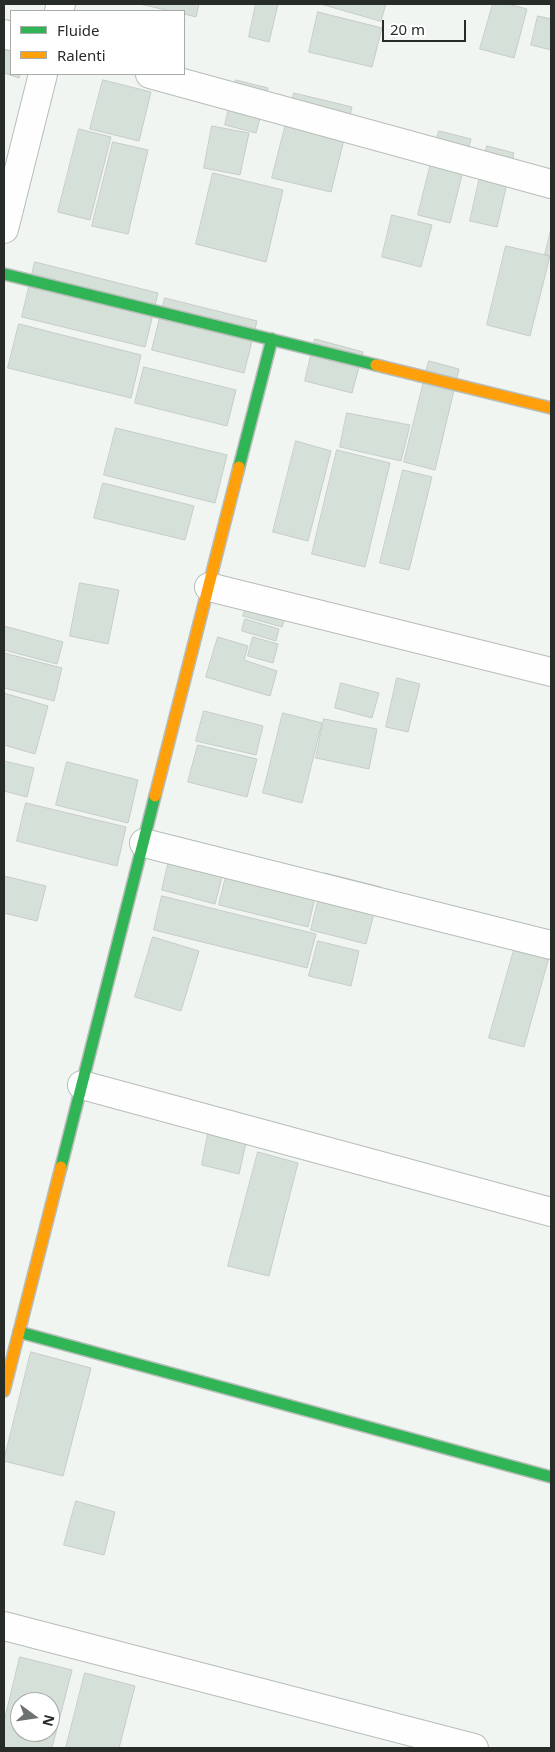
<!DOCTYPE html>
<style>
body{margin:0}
#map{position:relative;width:555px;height:1752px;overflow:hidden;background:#f0f5f1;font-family:"Noto Sans",sans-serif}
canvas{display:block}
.frame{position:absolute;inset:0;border:5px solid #282c29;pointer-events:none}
.legend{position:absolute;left:10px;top:10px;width:175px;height:65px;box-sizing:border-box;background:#fff;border:1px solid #a9aba9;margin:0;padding:6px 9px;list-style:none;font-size:15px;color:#282c29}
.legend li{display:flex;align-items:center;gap:10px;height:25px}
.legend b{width:25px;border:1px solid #a9aba9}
.north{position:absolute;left:10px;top:1692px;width:50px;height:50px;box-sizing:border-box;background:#fff;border:1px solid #a9aba9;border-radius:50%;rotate:104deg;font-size:14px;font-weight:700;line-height:20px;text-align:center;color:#282c29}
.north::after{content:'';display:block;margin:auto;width:18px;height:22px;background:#6e726f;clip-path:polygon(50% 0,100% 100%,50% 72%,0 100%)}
.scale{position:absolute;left:382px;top:20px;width:84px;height:22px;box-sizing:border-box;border:2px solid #282c29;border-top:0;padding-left:6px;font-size:15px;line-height:18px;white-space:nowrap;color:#282c29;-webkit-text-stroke:4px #fff;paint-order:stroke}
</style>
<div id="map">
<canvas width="555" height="1752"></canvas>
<div class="frame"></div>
<ul class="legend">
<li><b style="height:6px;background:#30b455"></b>Fluide</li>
<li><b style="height:6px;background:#ff9f0a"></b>Ralenti</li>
</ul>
<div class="north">N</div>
<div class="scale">20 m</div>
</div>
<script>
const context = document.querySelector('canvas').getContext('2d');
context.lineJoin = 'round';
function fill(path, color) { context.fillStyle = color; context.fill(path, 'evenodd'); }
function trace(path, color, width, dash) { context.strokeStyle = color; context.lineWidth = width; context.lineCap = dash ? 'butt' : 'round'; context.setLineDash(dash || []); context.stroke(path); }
const building = new Path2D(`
 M 140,4 L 199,4 L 196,17 L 184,14 L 184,11 L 171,11 Z
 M 256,4 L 278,4 L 269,42 L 249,37 Z
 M 321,4 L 386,4 L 381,21 Z
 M 493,4 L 508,4 L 527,9 L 514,58 L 480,49 Z
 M 318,12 L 382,28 L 372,67 L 309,52 Z
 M 538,16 L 551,19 L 551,50 L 531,45 Z
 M 4,39 L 11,41 L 11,74 L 20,74 L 19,78 L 4,73 Z
 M 103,80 L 151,92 L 139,141 L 90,129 Z
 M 236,80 L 268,88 L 256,133 L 225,125 Z
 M 294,93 L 352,107 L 331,192 L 272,178 Z
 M 212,126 L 249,133 L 240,175 L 204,168 Z
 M 79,129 L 111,137 L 90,220 L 58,212 Z
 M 439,131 L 471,139 L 450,223 L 418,215 Z
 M 113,142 L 148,150 L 128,234 L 92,226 Z
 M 487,146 L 514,153 L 497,227 L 470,221 Z
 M 213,173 L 283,190 L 266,262 L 196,244 Z
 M 392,215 L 432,225 L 421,267 L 382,257 Z
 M 551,229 L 551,257 L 545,255 Z
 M 506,246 L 550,256 L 530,336 L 487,325 Z
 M 35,262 L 158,293 L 145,347 L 22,317 Z
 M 165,298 L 257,321 L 244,373 L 152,350 Z
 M 19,324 L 141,355 L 131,398 L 8,368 Z
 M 315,339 L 363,352 L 352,393 L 305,381 Z
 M 429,361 L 459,369 L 435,470 L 404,462 Z
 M 144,367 L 236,390 L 227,426 L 135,403 Z
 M 347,413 L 410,425 L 401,461 L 340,447 Z
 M 116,428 L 227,455 L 215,503 L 104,475 Z
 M 296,441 L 331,451 L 308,541 L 273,532 Z
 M 337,450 L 390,463 L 365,567 L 312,554 Z
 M 403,470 L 432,477 L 409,570 L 380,563 Z
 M 103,483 L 194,506 L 185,540 L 94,518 Z
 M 80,583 L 119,590 L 108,644 L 70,636 Z
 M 246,607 L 285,618 L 282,627 L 243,616 Z
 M 245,619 L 279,629 L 276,641 L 242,631 Z
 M 4,626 L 63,642 L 57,664 L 4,650 Z
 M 218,637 L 248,646 L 244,660 L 277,671 L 270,696 L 206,677 Z
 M 253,637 L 278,644 L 273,663 L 248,656 Z
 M 4,653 L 62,668 L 54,701 L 4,688 Z
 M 397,678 L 420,684 L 408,732 L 386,727 Z
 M 341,683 L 379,693 L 372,718 L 335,708 Z
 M 4,693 L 48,706 L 35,754 L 4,745 Z
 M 204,711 L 263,726 L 256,755 L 196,741 Z
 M 283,713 L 322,723 L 302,803 L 263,793 Z
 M 324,719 L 377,729 L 369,769 L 316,758 Z
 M 198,745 L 257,759 L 247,797 L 188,782 Z
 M 4,761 L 34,768 L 27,797 L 4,791 Z
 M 67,762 L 138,780 L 128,823 L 56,805 Z
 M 26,803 L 126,827 L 117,866 L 17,841 Z
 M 175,836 L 229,850 L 215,904 L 162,890 Z
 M 232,851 L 321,873 L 308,927 L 219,905 Z
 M 325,873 L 381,887 L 366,944 L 311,930 Z
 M 4,876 L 46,886 L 37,921 L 4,913 Z
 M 162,896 L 316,934 L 307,968 L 154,930 Z
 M 518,936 L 551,950 L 524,1047 L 489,1038 Z
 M 153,937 L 199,951 L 181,1011 L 135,997 Z
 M 318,941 L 359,951 L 351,986 L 309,976 Z
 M 208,1134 L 246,1142 L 239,1174 L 202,1165 Z
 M 258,1152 L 298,1163 L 269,1276 L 228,1266 Z
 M 31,1352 L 91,1368 L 63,1476 L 4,1461 Z
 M 76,1501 L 115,1512 L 104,1555 L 64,1545 Z
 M 20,1657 L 72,1670 L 52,1748 L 4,1748 L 4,1722 ZM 20,1702 L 50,1702 L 50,1732 L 20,1732 Z
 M 85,1673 L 135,1686 L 119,1748 L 66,1748 Z`);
const street = new Path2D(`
 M 59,11 L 61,4
 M 4,34 L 11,36
 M 150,74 L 551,184
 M 4,229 L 43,74
 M 209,587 L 551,672
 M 144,843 L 551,945
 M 82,1085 L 551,1212
 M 4,1626 L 474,1748`);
const fast = new Path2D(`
 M 4,274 L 376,365
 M 239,467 L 272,339
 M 61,1167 L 155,796
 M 19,1332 L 551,1477`);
const slow = new Path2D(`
 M 376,365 L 551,408
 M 155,796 L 239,467
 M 4,1391 L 61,1167`);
fill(building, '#d5e1d8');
trace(building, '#c7cbc8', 1);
trace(street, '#b8bdb9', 30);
trace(fast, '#b8bdb9', 14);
trace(slow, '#b8bdb9', 14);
trace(street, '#fdfefd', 28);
trace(fast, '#30b455', 11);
trace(slow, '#ff9f0a', 11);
</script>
